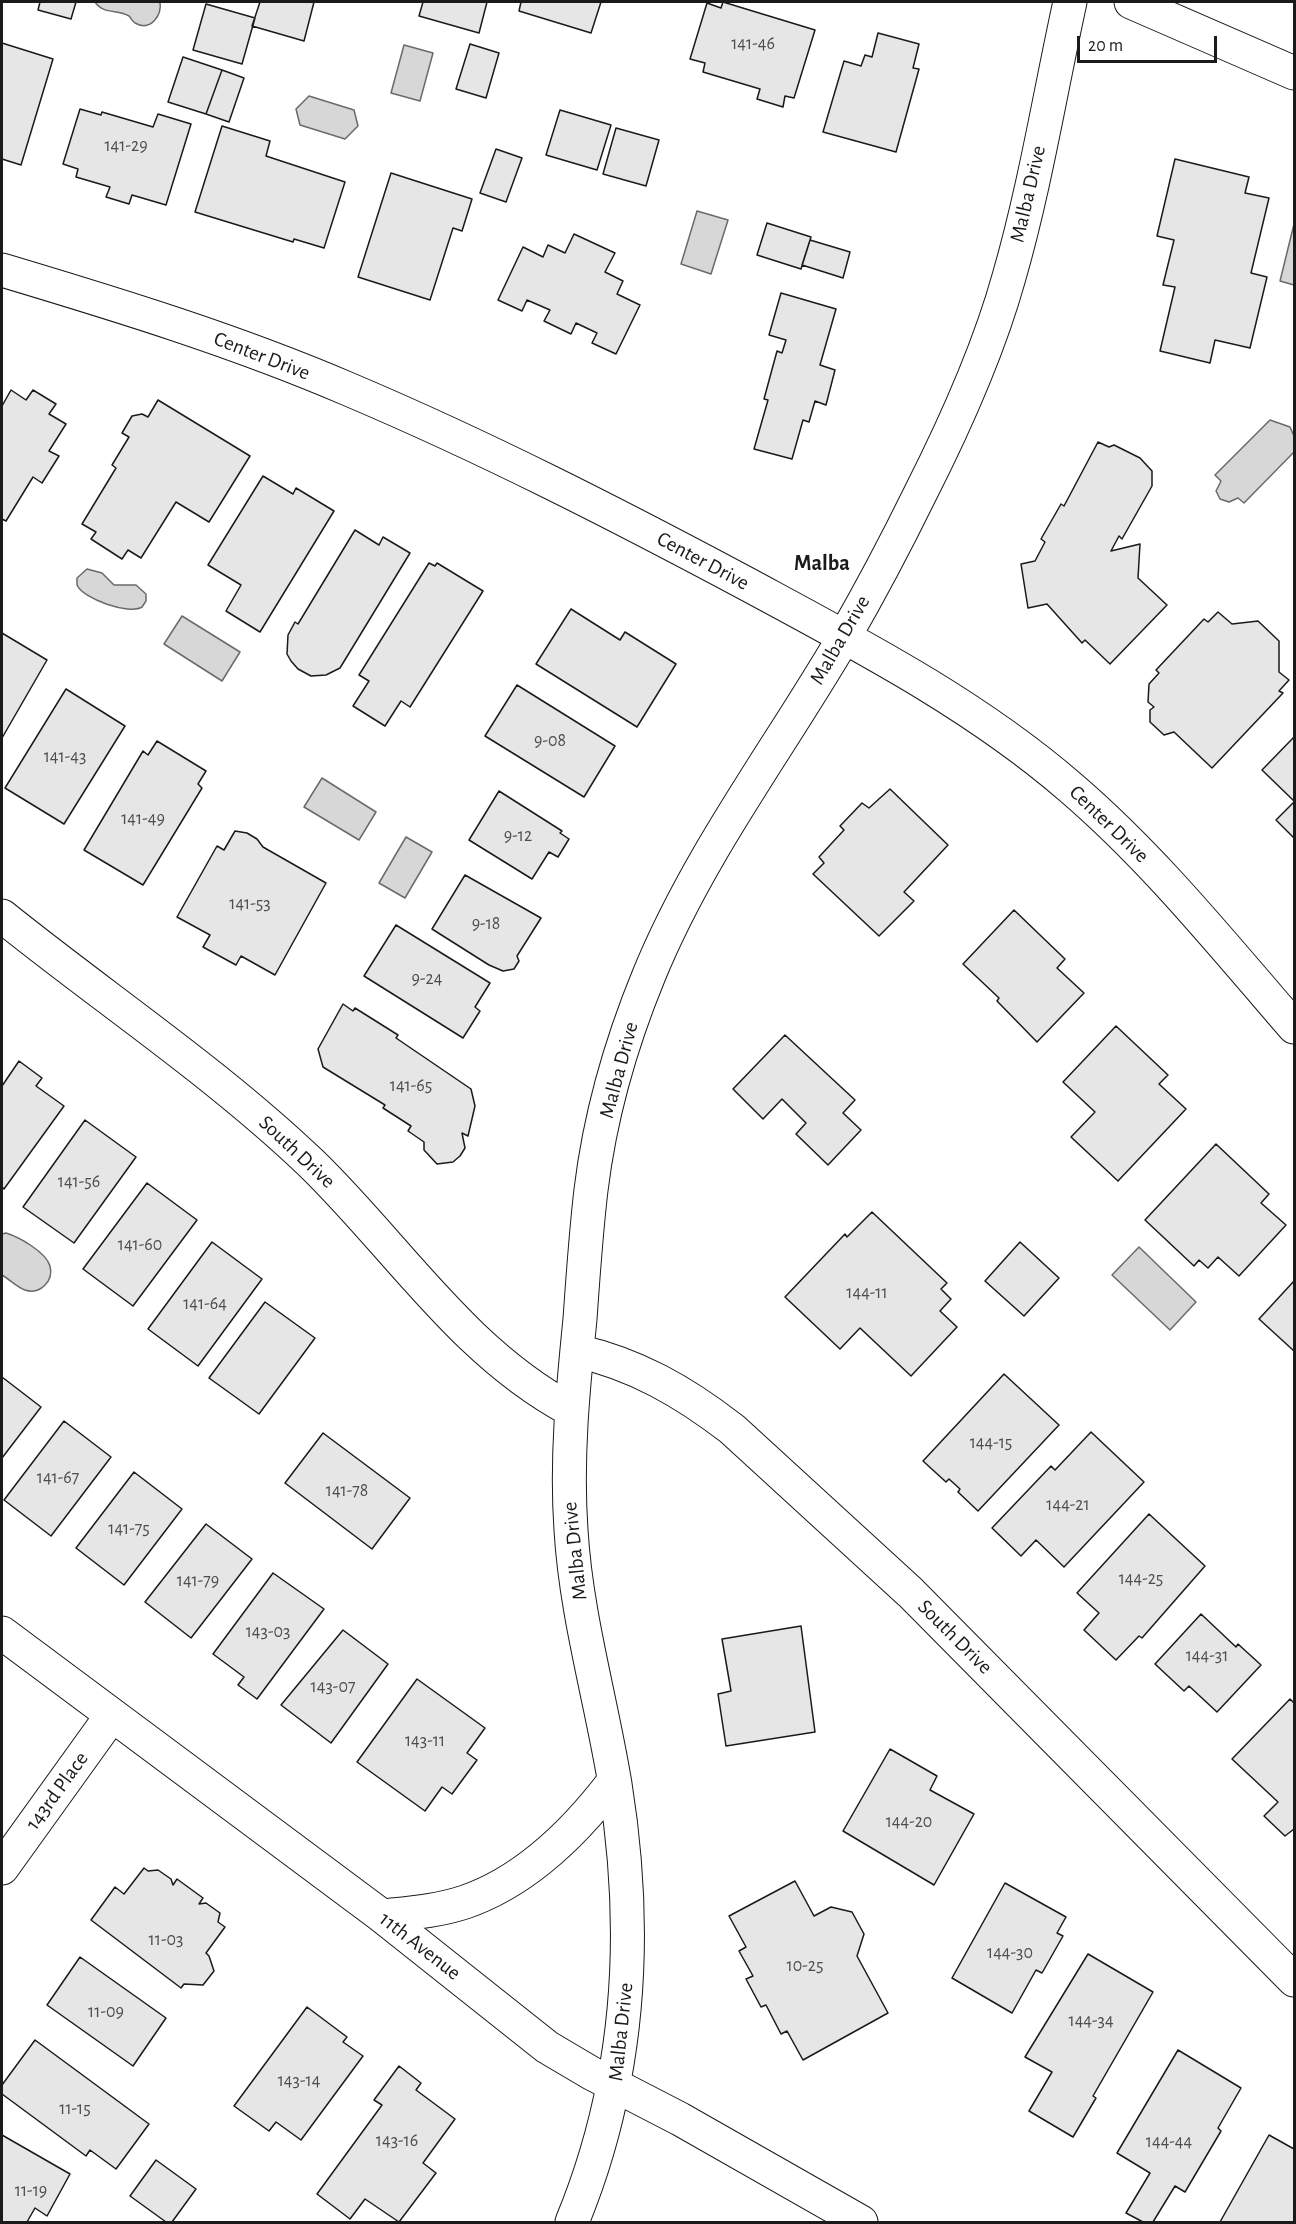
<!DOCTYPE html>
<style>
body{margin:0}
#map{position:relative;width:1296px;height:2224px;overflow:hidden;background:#fff;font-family:"Alegreya Sans",sans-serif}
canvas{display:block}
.frame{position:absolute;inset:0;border:3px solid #1a1a1a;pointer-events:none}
.scale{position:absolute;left:1077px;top:36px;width:140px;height:27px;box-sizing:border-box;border:3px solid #1a1a1a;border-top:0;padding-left:8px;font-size:18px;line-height:21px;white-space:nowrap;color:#1a1a1a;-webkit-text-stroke:4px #fff;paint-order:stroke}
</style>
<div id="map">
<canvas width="1296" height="2224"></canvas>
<div class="frame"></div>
<div class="scale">20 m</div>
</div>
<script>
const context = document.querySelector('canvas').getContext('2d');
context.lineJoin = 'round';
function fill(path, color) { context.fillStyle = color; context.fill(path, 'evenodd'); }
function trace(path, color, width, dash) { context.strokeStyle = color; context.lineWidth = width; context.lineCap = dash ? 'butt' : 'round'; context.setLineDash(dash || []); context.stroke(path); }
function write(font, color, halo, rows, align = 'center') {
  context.font = font + ' "Alegreya Sans",sans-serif'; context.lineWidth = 4.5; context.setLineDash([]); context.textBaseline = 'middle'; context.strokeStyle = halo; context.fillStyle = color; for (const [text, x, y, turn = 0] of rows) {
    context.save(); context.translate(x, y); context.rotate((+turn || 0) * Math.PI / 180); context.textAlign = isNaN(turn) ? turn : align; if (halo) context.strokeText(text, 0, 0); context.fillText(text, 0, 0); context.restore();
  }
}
const water = new Path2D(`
 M 95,2 L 160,2 C 162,15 151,32 135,23 C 132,21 131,18 129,16 C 117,9 104,15 95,2 Z
 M 404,45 L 433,53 L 420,101 L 391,93 Z
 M 309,96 L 354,110 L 358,126 L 345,139 L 300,125 L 296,109 Z
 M 697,211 L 728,220 L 711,274 L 681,264 Z
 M 1294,224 L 1294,285 L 1280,281 Z
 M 1270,420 L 1290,427 L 1294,436 L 1294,452 L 1244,503 L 1238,498 L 1229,502 L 1220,499 L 1216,491 L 1221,481 L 1215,475 Z
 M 87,569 L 102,573 L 114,585 L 136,585 L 146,594 L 146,601 L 142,607 C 129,615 83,599 77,585 L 77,578 Z
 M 182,616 L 240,652 L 222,681 L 164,644 Z
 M 322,778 L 376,812 L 359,840 L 304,807 Z
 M 406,837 L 432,852 L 405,898 L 379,883 Z
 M 6,1233 C 19,1237 46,1252 50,1266 C 54,1281 40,1295 25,1290 C 17,1287 9,1279 2,1275 L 2,1234 Z
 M 1139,1247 L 1196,1302 L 1170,1330 L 1112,1275 Z`);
const building = new Path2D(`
 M 40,2 L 76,2 L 71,19 L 38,10 Z
 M 260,2 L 314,2 L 304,41 L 252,26 Z
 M 423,2 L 487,2 L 479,33 L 419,16 Z
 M 521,2 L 601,2 L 591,33 L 519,11 Z
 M 723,2 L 815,30 L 794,98 L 785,96 L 783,107 L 757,99 L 760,89 L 703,72 L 705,63 L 690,59 L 707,3 L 721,8 Z
 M 206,4 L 255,18 L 242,64 L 193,50 Z
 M 878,33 L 919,44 L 913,68 L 919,69 L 896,152 L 823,132 L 844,61 L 861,66 L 865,55 L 872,57 Z
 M 2,43 L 53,59 L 21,165 L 2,159 Z
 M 470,44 L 499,53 L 486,98 L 456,89 Z
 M 183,57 L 222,70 L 206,114 L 168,102 Z
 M 222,70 L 244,78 L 229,122 L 206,114 Z
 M 80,109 L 101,115 L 102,112 L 153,127 L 158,114 L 191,124 L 166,205 L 132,195 L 129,204 L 106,197 L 110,187 L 76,177 L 78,169 L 63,164 Z
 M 560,110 L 611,125 L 597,170 L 546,155 Z
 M 222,126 L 270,141 L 266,156 L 345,182 L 324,248 L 294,239 L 293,242 L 195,212 Z
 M 616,128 L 659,140 L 646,186 L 603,174 Z
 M 496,149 L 522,158 L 506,202 L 480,193 Z
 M 1175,159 L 1249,177 L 1245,193 L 1269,198 L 1251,273 L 1267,277 L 1250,348 L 1215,340 L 1210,363 L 1160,351 L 1175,287 L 1163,285 L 1174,240 L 1157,236 Z
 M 391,173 L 472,199 L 462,231 L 453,228 L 430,300 L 358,277 Z
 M 767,223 L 811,237 L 801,269 L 757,255 Z
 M 574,234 L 615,253 L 605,272 L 623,281 L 617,294 L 640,305 L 616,354 L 592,343 L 597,333 L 576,323 L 571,334 L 544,321 L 550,310 L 527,300 L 522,311 L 498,300 L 523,247 L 543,257 L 548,245 L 565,253 Z
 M 810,240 L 850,252 L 843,278 L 802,265 Z
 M 781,293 L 836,309 L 820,365 L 835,370 L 826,405 L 815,401 L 809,422 L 803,420 L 792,459 L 754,449 L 768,400 L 764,399 L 777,351 L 782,353 L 786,340 L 769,335 Z
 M 11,390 L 26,400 L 33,390 L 56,404 L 49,414 L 66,424 L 49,451 L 59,456 L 42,483 L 33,477 L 6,521 L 2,519 L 2,406 Z
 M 158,400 L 250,456 L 209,522 L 176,502 L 141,558 L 128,550 L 122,559 L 91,539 L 96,532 L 82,524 L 116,468 L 112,465 L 129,437 L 122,433 L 132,416 L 142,414 L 148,417 Z
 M 1098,442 L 1109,447 L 1114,445 L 1140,458 L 1152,471 L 1152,486 L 1122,539 L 1119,536 L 1111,551 L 1140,544 L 1138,578 L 1167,605 L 1110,664 L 1085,640 L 1082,643 L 1047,604 L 1028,608 L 1021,564 L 1035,561 L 1045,542 L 1041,539 L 1061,504 L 1064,506 Z
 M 263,476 L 293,494 L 296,488 L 334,511 L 260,632 L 226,611 L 241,585 L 208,565 Z
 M 355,530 L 379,545 L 383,537 L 410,553 L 340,668 L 326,675 L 311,676 L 298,669 L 291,661 L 287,654 L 288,635 L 295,622 L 298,624 Z
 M 429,563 L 435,566 L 437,563 L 483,591 L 410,707 L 401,701 L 385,726 L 353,706 L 369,681 L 359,675 Z
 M 571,609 L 620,640 L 625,632 L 676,664 L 637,727 L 536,664 Z
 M 1218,612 L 1232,624 L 1258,621 L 1279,641 L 1279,672 L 1289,680 L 1279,691 L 1283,693 L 1212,768 L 1174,732 L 1164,735 L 1150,722 L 1150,710 L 1154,707 L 1148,702 L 1149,684 L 1159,673 L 1156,670 L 1204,619 L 1208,622 Z
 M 2,633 L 47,660 L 2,738 Z
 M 517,685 L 615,746 L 584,797 L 485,736 Z
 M 66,689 L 125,726 L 64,824 L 5,788 Z
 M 1294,737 L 1294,801 L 1262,770 Z
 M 157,741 L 206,771 L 198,784 L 202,788 L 143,885 L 84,850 L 143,751 L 148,755 Z
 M 890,789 L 948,845 L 904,892 L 914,901 L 879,936 L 813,874 L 824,863 L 819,857 L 844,830 L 840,826 L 862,803 L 869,808 Z
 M 499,791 L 562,831 L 560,833 L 569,839 L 558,857 L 549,852 L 532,879 L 469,840 Z
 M 1294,802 L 1294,838 L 1276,820 Z
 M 235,831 L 247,833 L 257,839 L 263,847 L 326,883 L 275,975 L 241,956 L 236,965 L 203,947 L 210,935 L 177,917 L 217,846 L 224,850 Z
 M 465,875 L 541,918 L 517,956 L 519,961 L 514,969 L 503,971 L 489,965 L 432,929 Z
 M 1014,910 L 1065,959 L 1057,968 L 1084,993 L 1037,1042 L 997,1001 L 999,998 L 963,964 Z
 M 396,925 L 490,983 L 475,1007 L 480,1011 L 463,1038 L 364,976 Z
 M 343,1004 L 353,1011 L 355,1008 L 398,1035 L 396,1038 L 471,1089 L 475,1106 L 468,1136 L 462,1133 L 465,1148 L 460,1156 L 453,1162 L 437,1164 L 424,1150 L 424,1142 L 408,1131 L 411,1126 L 383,1108 L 385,1105 L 323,1067 L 318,1049 Z
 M 1116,1026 L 1168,1075 L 1159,1084 L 1186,1109 L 1118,1181 L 1071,1137 L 1095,1112 L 1063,1082 Z
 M 785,1035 L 855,1100 L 843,1113 L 861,1130 L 828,1165 L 796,1134 L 806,1123 L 782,1099 L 763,1119 L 733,1089 Z
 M 19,1061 L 42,1078 L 36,1086 L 64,1106 L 4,1189 L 2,1187 L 2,1086 Z
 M 85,1120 L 136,1157 L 74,1243 L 23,1207 Z
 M 1216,1144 L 1269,1194 L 1261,1203 L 1286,1225 L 1239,1276 L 1218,1257 L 1208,1268 L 1199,1260 L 1194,1266 L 1145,1220 Z
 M 147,1183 L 197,1220 L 133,1306 L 83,1269 Z
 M 872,1212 L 947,1283 L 941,1289 L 951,1299 L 940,1311 L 957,1327 L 911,1376 L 860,1328 L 840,1349 L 785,1297 L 845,1234 L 847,1237 Z
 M 212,1242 L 262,1279 L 198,1366 L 148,1329 Z
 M 1020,1242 L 1059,1278 L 1024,1316 L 985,1281 Z
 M 1294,1281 L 1294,1351 L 1259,1319 Z
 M 265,1302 L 315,1338 L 259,1414 L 209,1378 Z
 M 1004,1374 L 1059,1425 L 978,1511 L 958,1492 L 960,1489 L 949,1479 L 946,1482 L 923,1461 Z
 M 2,1377 L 41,1407 L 2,1458 Z
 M 64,1421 L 111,1457 L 51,1536 L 4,1500 Z
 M 1091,1432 L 1144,1482 L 1064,1567 L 1036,1540 L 1021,1556 L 992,1528 L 1051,1466 L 1055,1470 Z
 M 323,1433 L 410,1498 L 372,1549 L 285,1483 Z
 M 134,1472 L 182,1509 L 124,1585 L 76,1548 Z
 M 1149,1514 L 1205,1566 L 1142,1638 L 1139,1636 L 1116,1660 L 1084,1630 L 1099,1613 L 1077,1593 Z
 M 206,1524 L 252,1559 L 191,1638 L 145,1602 Z
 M 273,1573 L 324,1609 L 257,1699 L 238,1685 L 244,1677 L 213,1654 Z
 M 1201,1614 L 1236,1647 L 1238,1644 L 1261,1665 L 1217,1712 L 1189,1686 L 1184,1691 L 1155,1664 Z
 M 801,1626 L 815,1732 L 726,1746 L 718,1694 L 731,1691 L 722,1639 Z
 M 343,1630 L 388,1664 L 331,1743 L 281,1705 Z
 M 417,1679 L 485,1728 L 467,1753 L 477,1760 L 452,1794 L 442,1787 L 425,1811 L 357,1762 Z
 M 1290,1699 L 1294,1703 L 1294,1829 L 1285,1836 L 1264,1816 L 1278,1802 L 1232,1759 Z
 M 890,1749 L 937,1776 L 930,1790 L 974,1814 L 934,1885 L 843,1831 Z
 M 144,1868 L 148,1871 L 158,1870 L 171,1879 L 173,1885 L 177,1879 L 203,1898 L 199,1904 L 206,1903 L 220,1913 L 218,1922 L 225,1927 L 206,1953 L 209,1956 L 214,1971 L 203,1985 L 184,1984 L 181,1988 L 91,1920 L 115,1887 L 124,1894 Z
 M 795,1881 L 814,1916 L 831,1907 L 852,1912 L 864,1934 L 857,1956 L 888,2013 L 803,2060 L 787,2031 L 781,2034 L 766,2005 L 761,2007 L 746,1979 L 753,1976 L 739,1951 L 746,1947 L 729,1916 Z
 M 1005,1883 L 1066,1917 L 1057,1933 L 1063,1936 L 1042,1973 L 1036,1970 L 1012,2013 L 952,1978 Z
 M 1088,1954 L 1153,1992 L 1093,2096 L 1096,2098 L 1073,2137 L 1029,2111 L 1052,2072 L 1025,2057 Z
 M 80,1957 L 166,2018 L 133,2066 L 47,2005 Z
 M 307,2007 L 347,2037 L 343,2042 L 363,2056 L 301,2140 L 276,2122 L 269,2131 L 234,2106 Z
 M 35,2040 L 149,2124 L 116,2169 L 90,2150 L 86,2156 L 2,2094 L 2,2085 Z
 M 1178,2050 L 1241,2088 L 1218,2128 L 1221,2131 L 1185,2192 L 1175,2186 L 1153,2222 L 1143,2222 L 1126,2213 L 1150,2173 L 1117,2153 Z
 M 399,2066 L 421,2083 L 416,2090 L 455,2119 L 423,2163 L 436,2173 L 399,2222 L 365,2199 L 350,2219 L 317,2194 L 382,2105 L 374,2100 Z
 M 2,2135 L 70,2174 L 47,2216 L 35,2208 L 27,2222 L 2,2222 Z
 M 1269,2135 L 1294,2149 L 1294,2222 L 1220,2222 Z
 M 156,2160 L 196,2189 L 172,2222 L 166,2222 L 130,2196 Z`);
const minor = new Path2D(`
 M 1131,2 L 1294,73
 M 2,270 C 119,305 236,341 348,389 C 485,447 616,514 747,584 C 858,644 974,704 1070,787 C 1153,858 1223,945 1294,1027
 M 2,916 C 105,999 217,1073 313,1165 C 398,1248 464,1353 571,1410
 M 577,1351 C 636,1364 684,1392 732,1429 L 911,1593 L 1294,1980
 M 2,1633 L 382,1916 L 547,2047 L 591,2073 L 680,2119 L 861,2222
 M 2,1868 L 112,1715
 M 382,1916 C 410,1913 438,1911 465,1902 C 526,1881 576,1831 614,1781
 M 572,2222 C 630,2082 639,1933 615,1784 C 601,1699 576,1615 571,1530 C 566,1459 573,1389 580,1319 C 583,1276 586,1232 591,1190 C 600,1116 621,1043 649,975 C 698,855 778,750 843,639 C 870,592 896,543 920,494 C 954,427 989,349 1009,277 C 1035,187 1050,93 1070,2`);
const numberNames = [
 ["141-46",753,44],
 ["141-29",126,146],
 ["9-08",550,741],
 ["141-43",65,757],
 ["141-49",143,819],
 ["9-12",518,836],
 ["141-53",250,904],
 ["9-18",486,924],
 ["9-24",427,979],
 ["141-65",411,1086],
 ["141-56",79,1182],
 ["141-60",140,1245],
 ["144-11",867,1293],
 ["141-64",205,1304],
 ["144-15",991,1443],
 ["141-67",58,1478],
 ["141-78",347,1491],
 ["144-21",1068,1505],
 ["141-75",129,1529],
 ["144-25",1141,1579],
 ["141-79",198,1581],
 ["143-03",268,1632],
 ["144-31",1207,1656],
 ["143-07",333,1687],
 ["143-11",425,1741],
 ["144-20",909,1822],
 ["11-03",166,1940],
 ["144-30",1010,1953],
 ["10-25",805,1966],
 ["11-09",106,2012],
 ["144-34",1091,2021],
 ["143-14",299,2081],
 ["11-15",75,2109],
 ["143-16",397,2141],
 ["144-44",1169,2142],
 ["11-19",31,2191]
];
const streetNames = [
 ["Malba Drive",1028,194,-77],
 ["Center Drive",262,356,21],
 ["Center Drive",703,561,28],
 ["Malba Drive",840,640,-60],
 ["Center Drive",1109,824,44],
 ["Malba Drive",619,1070,-75],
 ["South Drive",297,1152,43],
 ["Malba Drive",575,1551,-96],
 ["South Drive",955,1637,45],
 ["143rd Place",57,1791,-54],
 ["11th Avenue",420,1946,38],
 ["Malba Drive",621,2032,-84]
];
const neighbourhoodNames = [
 ["Malba",822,563]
];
fill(water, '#d7d7d7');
trace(water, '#6a6a6a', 1.5);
fill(building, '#e6e6e6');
trace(building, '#1a1a1a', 1.5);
trace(minor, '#1a1a1a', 35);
trace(minor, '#fff', 33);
write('18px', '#4d4d4d', null, numberNames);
write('21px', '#1a1a1a', '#fff', streetNames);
write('bold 22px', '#1a1a1a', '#fff', neighbourhoodNames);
</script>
